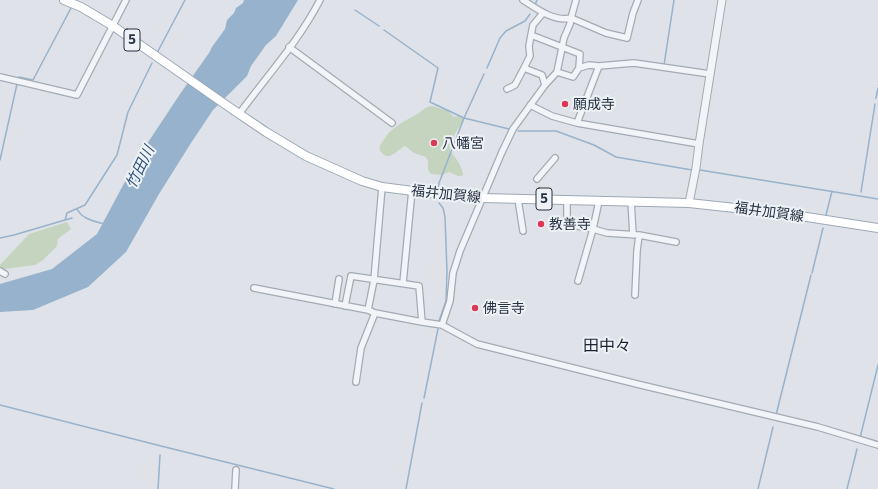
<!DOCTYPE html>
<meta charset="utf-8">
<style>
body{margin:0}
canvas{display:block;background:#dfe3e9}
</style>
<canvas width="878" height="489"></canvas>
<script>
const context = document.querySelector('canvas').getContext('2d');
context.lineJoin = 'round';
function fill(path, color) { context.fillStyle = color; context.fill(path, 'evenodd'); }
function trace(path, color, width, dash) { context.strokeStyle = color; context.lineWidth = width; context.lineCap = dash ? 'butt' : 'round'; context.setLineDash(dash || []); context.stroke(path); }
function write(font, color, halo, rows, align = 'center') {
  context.font = font + ' Commissioner,"Noto Sans JP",sans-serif'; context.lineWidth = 4; context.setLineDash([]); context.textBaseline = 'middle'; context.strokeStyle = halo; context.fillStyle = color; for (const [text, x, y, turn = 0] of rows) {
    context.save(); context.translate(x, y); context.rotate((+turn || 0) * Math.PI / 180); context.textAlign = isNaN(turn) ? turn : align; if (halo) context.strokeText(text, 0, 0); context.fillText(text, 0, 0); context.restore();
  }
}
const green = new Path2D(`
 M 433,106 L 448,111 L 454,117 L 459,116 L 463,118 L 463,121 C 456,133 451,137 450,151 C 456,158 461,164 463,174 L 462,176 L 458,176 L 449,172 L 442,175 L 431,174 L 428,170 L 428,161 L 426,157 L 414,153 L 405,146 C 400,148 395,155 389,156 C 386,157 383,154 381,152 C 378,148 380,145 383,141 C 391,127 405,121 419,113 C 421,111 424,109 427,107 C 427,107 432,106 433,106 Z
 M 67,222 L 71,229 L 58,239 L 57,246 L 43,260 L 35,265 L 4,269 L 0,267 L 0,265 L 29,234 Z`);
const water = new Path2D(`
 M 244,0 L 298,0 L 276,36 L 266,45 L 251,66 L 247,76 L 213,110 L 191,143 L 159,194 L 126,252 L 88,287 L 33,310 L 0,312 L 0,284 L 52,269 L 97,234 L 137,159 L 180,94 L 209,53 L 212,47 L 225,29 L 227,20 L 234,13 L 236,8 L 243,3 Z`);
const stream = new Path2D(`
 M 535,5 L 537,0
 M 355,10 L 379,26
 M 384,30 L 438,68 L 430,102 L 464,118 L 509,129
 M 157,53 L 185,0
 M 664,65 L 674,0
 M 487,68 L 500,38 L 506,31 L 525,21 L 530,14
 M 19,77 L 33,80 L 71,8
 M 876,98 L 878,88
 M 518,131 L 556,131 L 594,145 L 616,157 L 692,170
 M 0,160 L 17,84
 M 700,170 L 878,199
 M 437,192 L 439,183 L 464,118 L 484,74
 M 861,192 L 875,104
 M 77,209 C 82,219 94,221 104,224
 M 826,215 L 832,191
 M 65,220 L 67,213 L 85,205 L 117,155 L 128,112 L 152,63
 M 0,238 L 14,235 L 65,220 L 72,218
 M 812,273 L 823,228
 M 439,321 L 446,301 L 447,271 L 445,217 L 443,208 L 439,203
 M 424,398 L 438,329
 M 0,405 L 161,446 L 334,489
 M 776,415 L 811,275
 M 859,442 L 878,365
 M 158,489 L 160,455
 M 406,489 L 422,403
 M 758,489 L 773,427
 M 847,489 L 857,449`);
const minor = new Path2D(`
 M 523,0 C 537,9 554,22 571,18 L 606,33 L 627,38 L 633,13 L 638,0
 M 543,13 L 533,25 L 531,35 L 580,54 L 579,68
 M 531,35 L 529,46 L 530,56 L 524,68 L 542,75 L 545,85
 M 289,47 L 392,123
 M 599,66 L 634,63 L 710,74
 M 557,72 L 573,77 L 579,68 L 589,65 L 599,66 L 577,123
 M 0,77 L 77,95 L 126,0
 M 507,89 L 515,85 L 524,68
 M 530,105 L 552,116 L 577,123 L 699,144
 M 239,114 C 266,77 299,41 320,0
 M 537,179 L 555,158
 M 518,199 L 523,231
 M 566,200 L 567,204 L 567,224 L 593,229 L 607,233 L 639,235 L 676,242
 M 631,201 L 633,235
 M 0,271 L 5,274
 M 578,281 L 593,229 L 599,201
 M 403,283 L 412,190
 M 254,288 L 368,310 L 375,313 L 422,322 L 442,325 L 477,344 L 641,385 L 818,427 L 878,445
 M 635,295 L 637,251 L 639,235
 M 335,304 L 339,279
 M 345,306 L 351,276 L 419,286 L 422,322
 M 368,310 L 374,280 L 382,187
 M 442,325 L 450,301 L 453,273 L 460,251 L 502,152 L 513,129 L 545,85 L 557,72 L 564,38 L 570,24 L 571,18 L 576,0
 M 356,382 L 361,348 L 375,313
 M 235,489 L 236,470`);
const tertiary = new Path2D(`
 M 689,203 L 696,168 L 699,144 L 722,0`);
const primary = new Path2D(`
 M 64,0 L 81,7 L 113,26 L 229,107 L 266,132 L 306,156 L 362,181 L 382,187 L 444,195 L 483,198 L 689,203 L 781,213 L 878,228`);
const markers = [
 [565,104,4,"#d93956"],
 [434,143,4,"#d93956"],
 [541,224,4,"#d93956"],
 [475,308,4,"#d93956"]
];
const shields = [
 [132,40,16],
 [544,199,16]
];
const shieldNames = [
 ["5",132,40],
 ["5",544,199]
];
const poiNames = [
 ["願成寺",573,104],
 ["八幡宮",442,143],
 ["教善寺",549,224],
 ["佛言寺",483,308]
];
const streetNames = [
 ["福井加賀線",446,194,6],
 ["福井加賀線",769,212,8]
];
const waterNames = [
 ["竹田川",140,167,-64]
];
const quarterNames = [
 ["田中々",607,346]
];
fill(green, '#c5d4bf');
fill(water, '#96b2cc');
trace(stream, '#96b2cc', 1.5);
trace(minor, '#a4aab4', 8);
trace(tertiary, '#a4aab4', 9);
trace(primary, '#9da8b6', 10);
trace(minor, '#f2f4f7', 5.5);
trace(tertiary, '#f2f4f7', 7);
trace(primary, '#fff', 8);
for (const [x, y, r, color] of markers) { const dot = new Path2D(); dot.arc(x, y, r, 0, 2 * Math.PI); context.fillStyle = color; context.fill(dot); trace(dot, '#eef2f7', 1.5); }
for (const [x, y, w] of shields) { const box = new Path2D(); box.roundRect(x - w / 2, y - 11, w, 22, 3); context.fillStyle = '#eef2f7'; context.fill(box); trace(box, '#263142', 1); }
write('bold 13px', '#263142', null, shieldNames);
write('14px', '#263142', '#eef2f7', poiNames, 'left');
write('14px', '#263142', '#eef2f7', streetNames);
write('italic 15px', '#2d5179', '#eef2f7', waterNames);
write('16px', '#192232', '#eef2f7', quarterNames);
</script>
